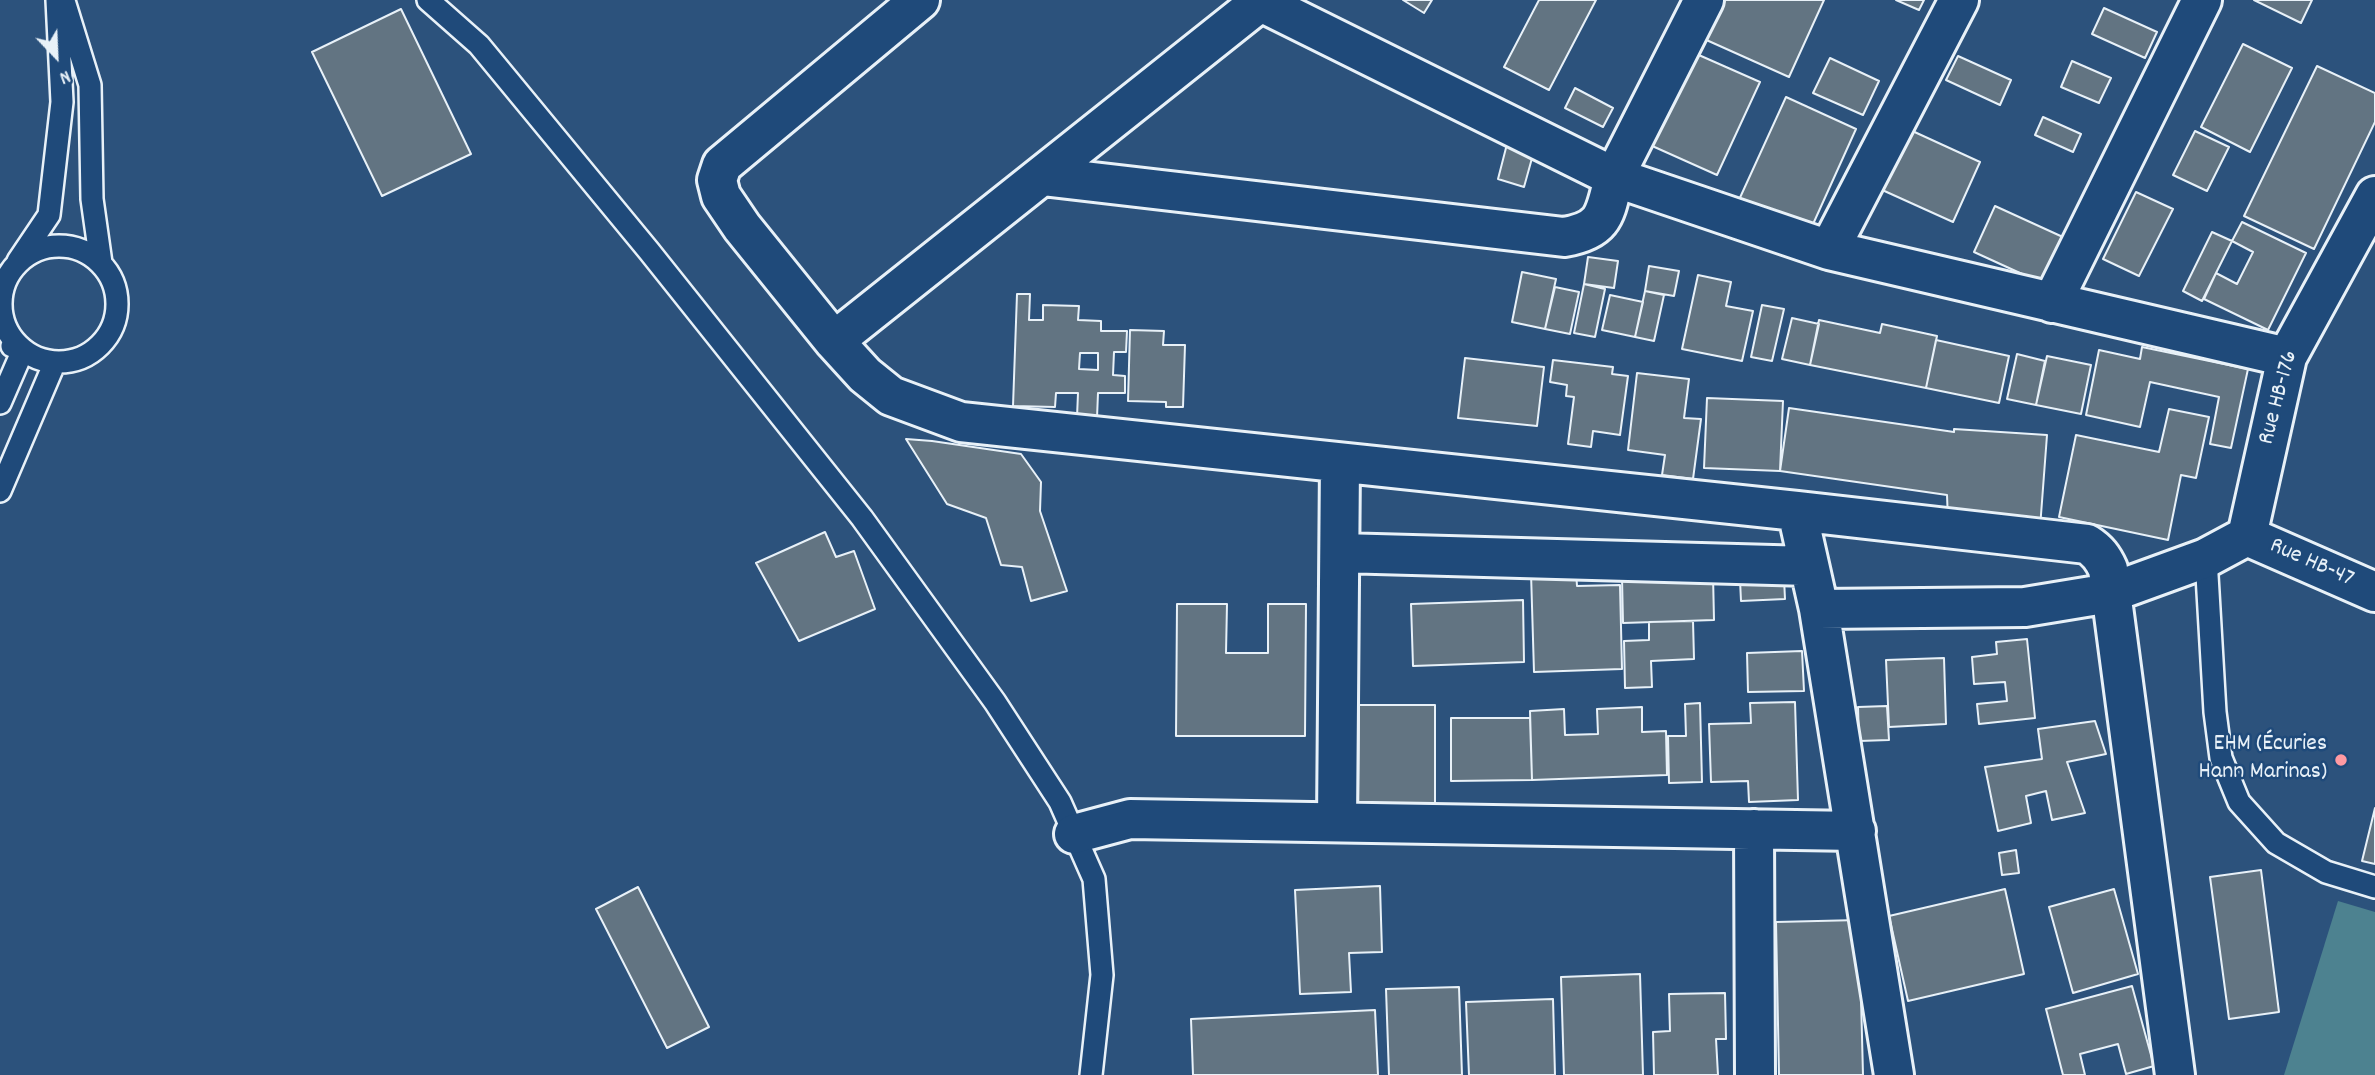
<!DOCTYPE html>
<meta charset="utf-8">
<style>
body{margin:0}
#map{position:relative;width:2375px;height:1075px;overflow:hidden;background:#2c527c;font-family:Dekko,sans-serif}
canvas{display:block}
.north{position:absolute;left:21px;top:21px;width:70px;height:70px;-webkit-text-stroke:5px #1f4a7a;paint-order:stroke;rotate:157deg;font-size:19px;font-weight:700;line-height:28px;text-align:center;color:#e8f1f8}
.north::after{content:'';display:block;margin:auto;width:24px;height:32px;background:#e8f1f8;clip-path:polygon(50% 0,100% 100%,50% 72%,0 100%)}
</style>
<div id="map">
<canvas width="2375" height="1075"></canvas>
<div class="north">N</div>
</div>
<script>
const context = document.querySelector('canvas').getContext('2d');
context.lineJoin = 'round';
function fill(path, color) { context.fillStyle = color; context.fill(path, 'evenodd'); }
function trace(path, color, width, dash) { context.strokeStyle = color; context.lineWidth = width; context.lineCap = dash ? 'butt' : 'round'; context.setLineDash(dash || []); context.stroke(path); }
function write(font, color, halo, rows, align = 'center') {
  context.font = font + ' Dekko,sans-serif'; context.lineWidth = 5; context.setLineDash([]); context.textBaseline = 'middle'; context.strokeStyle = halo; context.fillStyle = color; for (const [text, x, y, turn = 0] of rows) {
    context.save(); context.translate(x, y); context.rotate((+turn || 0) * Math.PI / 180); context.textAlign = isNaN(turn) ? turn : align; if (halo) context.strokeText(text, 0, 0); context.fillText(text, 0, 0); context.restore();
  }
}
const green = new Path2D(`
 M 2338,901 L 2375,912 L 2375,1075 L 2284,1075 Z`);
const building = new Path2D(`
 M 1403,0 L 1432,0 L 1424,13 Z
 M 1539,0 L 1596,0 L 1549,90 L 1504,67 Z
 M 1709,0 L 1824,0 L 1789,77 L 1693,34 Z
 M 1896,0 L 1924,0 L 1919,10 Z
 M 2254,0 L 2312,0 L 2301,23 Z
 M 2104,8 L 2157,32 L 2145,58 L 2092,34 Z
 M 401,9 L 471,154 L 382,196 L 312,52 Z
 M 2243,44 L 2292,68 L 2250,152 L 2201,127 Z
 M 1692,52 L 1760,82 L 1717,175 L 1650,145 Z
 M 1958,56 L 2011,80 L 2000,105 L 1946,80 Z
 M 1830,58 L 1879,81 L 1863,115 L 1813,93 Z
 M 2072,61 L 2111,78 L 2099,103 L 2061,87 Z
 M 2317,66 L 2375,93 L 2375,122 L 2314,249 L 2244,216 Z
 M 1575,88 L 1613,108 L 1603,127 L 1565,108 Z
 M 1786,97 L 1856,129 L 1809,233 L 1738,202 Z
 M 2043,117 L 2081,134 L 2073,152 L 2035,135 Z
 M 1908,129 L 1980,162 L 1953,222 L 1880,189 Z
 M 2195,131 L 2229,147 L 2207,191 L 2173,175 Z
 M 1507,144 L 1534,151 L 1524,187 L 1498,179 Z
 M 2136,192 L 2173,209 L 2139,276 L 2103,259 Z
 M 1995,206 L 2065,238 L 2044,284 L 1974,252 Z
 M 2242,222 L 2306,253 L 2268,330 L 2204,299 L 2216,273 L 2237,284 L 2253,252 L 2232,241 Z
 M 2212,232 L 2232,241 L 2202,301 L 2183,291 Z
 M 1588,257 L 1618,261 L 1614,288 L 1584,284 Z
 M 1649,266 L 1679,271 L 1674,296 L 1645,291 Z
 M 1522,272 L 1556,279 L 1545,329 L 1512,322 Z
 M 1698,275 L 1731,282 L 1726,306 L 1753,311 L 1742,361 L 1682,349 Z
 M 1584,284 L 1605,289 L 1595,337 L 1574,333 Z
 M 1555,287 L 1579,292 L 1570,334 L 1545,329 Z
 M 1645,291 L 1664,295 L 1654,341 L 1635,337 Z
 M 1017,294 L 1030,294 L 1029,320 L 1043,320 L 1043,305 L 1079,306 L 1078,320 L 1101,321 L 1101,331 L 1127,331 L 1126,352 L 1114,352 L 1113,375 L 1125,376 L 1125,393 L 1098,393 L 1097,418 L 1077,417 L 1078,393 L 1056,393 L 1055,407 L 1013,406 ZM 1080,353 L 1098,353 L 1098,370 L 1079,369 Z
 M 1610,295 L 1643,302 L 1635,337 L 1602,330 Z
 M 1762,305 L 1784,309 L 1772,361 L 1751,357 Z
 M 1792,318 L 1819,324 L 1810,365 L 1782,359 Z
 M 1819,320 L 1880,333 L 1882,324 L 1937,336 L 1926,388 L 1810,365 Z
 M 1130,330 L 1164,331 L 1163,345 L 1185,345 L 1183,407 L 1166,407 L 1166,402 L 1128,401 Z
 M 1936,340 L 2009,356 L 1999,403 L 1926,388 Z
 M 2142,347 L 2248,369 L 2231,448 L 2210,444 L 2219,397 L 2150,382 L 2140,427 L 2086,415 L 2099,350 L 2140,359 Z
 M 2017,354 L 2045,361 L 2036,405 L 2007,399 Z
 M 2047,356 L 2091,365 L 2081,414 L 2036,405 Z
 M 1465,358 L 1544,367 L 1537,426 L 1458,418 Z
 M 1553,360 L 1613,367 L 1612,374 L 1628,376 L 1620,435 L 1593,431 L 1591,447 L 1568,444 L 1574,397 L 1566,396 L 1567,385 L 1550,382 Z
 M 1637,373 L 1689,379 L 1684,418 L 1701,419 L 1693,479 L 1662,475 L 1665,455 L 1628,450 Z
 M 1707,398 L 1783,401 L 1780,471 L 1704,468 Z
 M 1789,408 L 1954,432 L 1954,429 L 2047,435 L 2040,528 L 1948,521 L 1947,495 L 1780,471 Z
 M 2169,409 L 2209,417 L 2196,478 L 2181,475 L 2168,540 L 2059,517 L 2076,435 L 2159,452 Z
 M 906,439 L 932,441 L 1021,454 L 1041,482 L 1040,511 L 1067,591 L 1031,601 L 1022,567 L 1001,565 L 986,518 L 947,504 Z
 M 825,532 L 836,557 L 854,551 L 875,609 L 799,641 L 756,563 Z
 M 1576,571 L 1577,586 L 1620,585 L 1622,669 L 1534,672 L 1531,573 Z
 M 1713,575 L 1714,620 L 1623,623 L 1622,578 Z
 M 1784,578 L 1785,599 L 1741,601 L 1740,580 Z
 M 1523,600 L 1524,662 L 1413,666 L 1411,604 Z
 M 1177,604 L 1227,604 L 1226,653 L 1268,653 L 1268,604 L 1306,604 L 1305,736 L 1176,736 Z
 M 1693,621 L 1694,659 L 1651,661 L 1652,687 L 1625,688 L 1624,641 L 1649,640 L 1649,622 Z
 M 2027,639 L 2035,718 L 1979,724 L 1977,704 L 2007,701 L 2005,682 L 1974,684 L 1972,657 L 1997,654 L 1996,642 Z
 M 1802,651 L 1804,691 L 1748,692 L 1747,653 Z
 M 1944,658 L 1946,724 L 1889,727 L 1886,660 Z
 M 1795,702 L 1798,800 L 1749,802 L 1748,781 L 1711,782 L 1709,724 L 1751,723 L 1750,703 Z
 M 1700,703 L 1702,782 L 1669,783 L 1668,736 L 1686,736 L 1685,704 Z
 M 1359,705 L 1435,705 L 1435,811 L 1358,810 Z
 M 1887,706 L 1889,740 L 1859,741 L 1858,707 Z
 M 1642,707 L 1642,732 L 1666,731 L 1667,775 L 1532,780 L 1530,711 L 1564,709 L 1565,735 L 1598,734 L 1597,709 Z
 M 1451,718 L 1530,718 L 1532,780 L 1451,781 Z
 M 2095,721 L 2106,754 L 2067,762 L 2085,813 L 2052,820 L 2046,791 L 2026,796 L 2031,823 L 1998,831 L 1985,767 L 2042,759 L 2038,729 Z
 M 2375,808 L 2375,864 L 2362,861 Z
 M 2016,850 L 2019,873 L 2002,875 L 1999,853 Z
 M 2261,870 L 2279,1012 L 2229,1019 L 2210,877 Z
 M 1380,886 L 1382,952 L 1349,953 L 1351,992 L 1300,994 L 1295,890 Z
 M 638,887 L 709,1027 L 667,1048 L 596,909 Z
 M 2005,889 L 2024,974 L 1908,1001 L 1889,916 Z
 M 2114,889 L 2138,974 L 2073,993 L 2049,907 Z
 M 1859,920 L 1863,1075 L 1779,1075 L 1776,922 Z
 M 1640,974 L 1643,1075 L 1564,1075 L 1561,977 Z
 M 2132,986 L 2154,1066 L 2126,1074 L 2118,1044 L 2080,1054 L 2085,1075 L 2063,1075 L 2046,1009 Z
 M 1459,987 L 1462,1075 L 1389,1075 L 1386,989 Z
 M 1725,993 L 1726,1039 L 1716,1039 L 1718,1075 L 1654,1075 L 1653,1032 L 1670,1031 L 1669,994 Z
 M 1553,999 L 1555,1075 L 1469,1075 L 1466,1002 Z
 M 1375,1010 L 1378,1075 L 1193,1075 L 1191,1019 Z`);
const lane = new Path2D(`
 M 428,0 L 479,45 L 649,251 L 862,518 L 995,702 L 1060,802 L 1094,879 L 1102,975 L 1091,1075
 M 65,4 L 90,85 L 92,199 L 101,263
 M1 304a58 58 0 1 1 116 0a58 58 0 1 1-116 0Z
 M 18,261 L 49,215 L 62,102 L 57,0
 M 0,403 L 23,350 L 12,346
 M 0,491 L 55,362
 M 2206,558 L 2215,712 L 2221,758 L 2239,802 L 2276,843 L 2326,872 L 2375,887`);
const street = new Path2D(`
 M 920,0 L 722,165 L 717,180 L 721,196 L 742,227 L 834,341 L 865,375 L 891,396 L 961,422 L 1797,511 L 2087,544 C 2098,551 2103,558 2108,569 L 2175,1075
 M 1257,0 L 1614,177 L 1829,250 L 2287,357
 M 1042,176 L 1564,237 C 1606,230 1605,213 1614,177 L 1704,0
 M 1829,250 L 1959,0
 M 2052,303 L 2202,0
 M 834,341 L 1260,2
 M 1797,511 L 1819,609 L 1894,1075
 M 2247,536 L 2287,357 L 2375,196
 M 2247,536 L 2375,592
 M 1340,553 L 1809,566
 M 1819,609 L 2025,607 L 2110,593 L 2206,558 L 2247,536
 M 1337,822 L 1340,463
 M 1754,829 L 1755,1075
 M 1074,834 L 1130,819 L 1856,831`);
const markers = [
 [2341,760,7,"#ff9aa2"]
];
const streetNames = [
 ["Rue HB-176",2280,398,-75],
 ["Rue HB-47",2311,564,24]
];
const poiNames = [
 ["EHM (Écuries",2327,746],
 ["Hann Marinas)",2327,774]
];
fill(green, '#4d8290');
fill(building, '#627482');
trace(building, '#e8f1f8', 2);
trace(lane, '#e8f1f8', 26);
trace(street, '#e8f1f8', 44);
trace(lane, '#1f4a7a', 21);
trace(street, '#1f4a7a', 38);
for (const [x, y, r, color] of markers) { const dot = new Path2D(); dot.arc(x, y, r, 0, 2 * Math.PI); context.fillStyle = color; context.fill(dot); trace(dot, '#1f4a7a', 2.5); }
write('24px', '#e8f1f8', '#1f4a7a', streetNames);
write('24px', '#e8f1f8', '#1f4a7a', poiNames, 'right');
</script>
